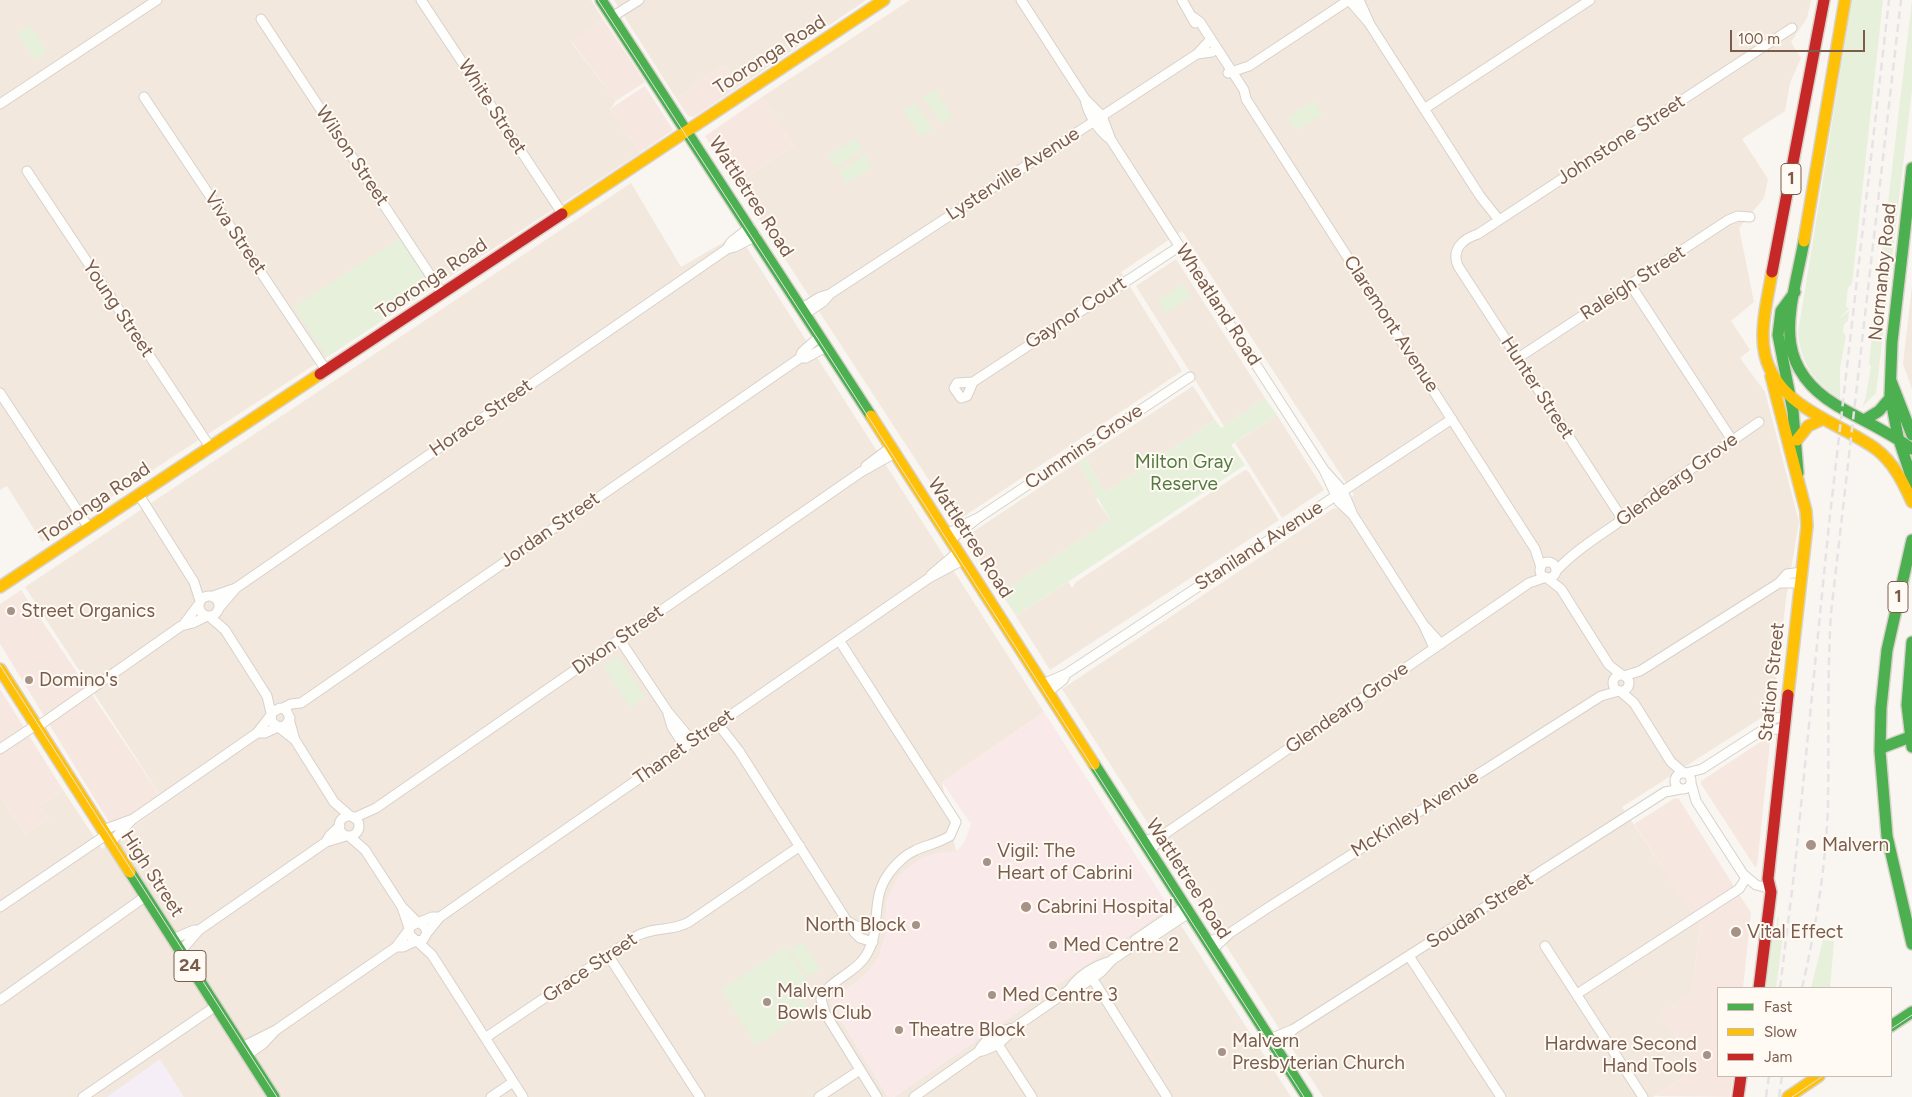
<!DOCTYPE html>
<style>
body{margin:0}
#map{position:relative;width:1912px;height:1097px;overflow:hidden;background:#f9f5f0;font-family:Figtree,sans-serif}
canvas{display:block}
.legend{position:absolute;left:1717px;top:987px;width:175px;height:90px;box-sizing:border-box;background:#fffaf3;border:1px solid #cabbb1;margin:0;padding:6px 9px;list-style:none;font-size:15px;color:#7a5c4d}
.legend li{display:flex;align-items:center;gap:10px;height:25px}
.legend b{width:25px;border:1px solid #cabbb1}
.scale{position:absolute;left:1730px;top:30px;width:135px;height:22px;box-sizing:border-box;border:2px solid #7a5c4d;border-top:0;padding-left:6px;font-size:15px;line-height:18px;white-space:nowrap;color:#7a5c4d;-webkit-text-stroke:4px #fffaf3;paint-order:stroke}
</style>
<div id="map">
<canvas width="1912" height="1097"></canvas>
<ul class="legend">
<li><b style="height:6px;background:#4caf50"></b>Fast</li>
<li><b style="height:6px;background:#ffc107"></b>Slow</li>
<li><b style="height:6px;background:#c62828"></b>Jam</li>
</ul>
<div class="scale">100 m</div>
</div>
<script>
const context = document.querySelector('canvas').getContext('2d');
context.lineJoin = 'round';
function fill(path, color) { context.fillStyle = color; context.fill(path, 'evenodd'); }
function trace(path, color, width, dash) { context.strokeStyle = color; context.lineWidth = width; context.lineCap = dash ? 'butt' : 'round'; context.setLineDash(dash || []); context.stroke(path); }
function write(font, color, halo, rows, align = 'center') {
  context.font = font + ' Figtree,sans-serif'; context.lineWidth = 4; context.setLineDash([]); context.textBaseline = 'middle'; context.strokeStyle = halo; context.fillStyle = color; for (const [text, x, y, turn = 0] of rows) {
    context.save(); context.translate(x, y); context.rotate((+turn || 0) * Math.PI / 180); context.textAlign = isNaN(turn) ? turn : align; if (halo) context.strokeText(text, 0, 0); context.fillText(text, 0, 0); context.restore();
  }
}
const residential = new Path2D(`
 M 0,0 L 591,0 L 603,19 L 571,42 L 616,101 L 610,109 L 640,153 L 42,542 L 7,486 L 0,490 Z
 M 614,0 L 866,0 L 740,86 L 724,65 L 676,98 Z
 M 910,0 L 1811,0 L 1807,18 L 1791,42 L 1801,58 L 1790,83 L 1785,111 L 1742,139 L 1768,179 L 1764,198 L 1739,228 L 1754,302 L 1731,321 L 1750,350 L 1740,358 L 1765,392 L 1799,522 L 1787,592 L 1772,711 L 1622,807 L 1700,924 L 1692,993 L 1661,1013 L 1696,1069 L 1653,1097 L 1323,1097 L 1062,689 L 1334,508 L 1337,509 L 1354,495 L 1182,231 L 1121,272 L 1182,371 L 957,521 L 955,520 L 736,184 L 794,146 L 762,97 Z
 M 631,183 L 681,267 L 738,234 L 1044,712 L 942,782 L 956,851 L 885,936 L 879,957 L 865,975 L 830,1002 L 888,1097 L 0,1097 L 0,795 L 25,834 L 49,819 L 39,806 L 63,790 L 102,849 L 166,804 L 25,587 Z
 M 1176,259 L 1265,398 L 1224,426 L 1136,286 Z
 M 1912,286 L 1912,389 L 1903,364 Z
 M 1193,386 L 1215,420 L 1105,493 L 1085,457 Z
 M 1277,415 L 1324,490 L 1282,518 L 1235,443 Z
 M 1078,462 L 1098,497 L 1096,499 L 1110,520 L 1001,593 L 965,537 Z
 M 1245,470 L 1248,471 L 1279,520 L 1050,670 L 1016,616 L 1068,582 L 1072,588 L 1076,582 Z
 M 1167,909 L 1182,927 L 1291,1097 L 894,1097 Z`);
const commercial = new Path2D(`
 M 603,19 L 645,82 L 616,101 L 571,41 Z
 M 724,65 L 740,86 L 694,117 L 688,116 L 676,98 Z
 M 645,86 L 673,130 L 640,153 L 610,109 Z
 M 762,97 L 794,146 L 736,184 L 705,136 Z
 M 21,590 L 166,804 L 118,837 L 0,644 L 0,604 Z
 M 0,689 L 63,790 L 39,806 L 49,819 L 25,834 L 0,795 Z
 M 1765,739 L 1770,743 L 1757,866 L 1755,867 L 1701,784 L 1701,781 Z
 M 1675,798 L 1679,799 L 1751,913 L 1743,988 L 1718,988 L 1718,1076 L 1733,1076 L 1730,1097 L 1655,1096 L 1696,1069 L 1661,1013 L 1692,993 L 1700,925 L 1634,824 Z`);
const education = new Path2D(`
 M 160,1059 L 184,1097 L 107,1097 Z`);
const medical = new Path2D(`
 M 1044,712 L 1167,904 L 1167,909 L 894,1097 L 888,1097 L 830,1002 L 865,975 L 879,957 L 885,936 L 886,901 L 897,878 L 904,870 L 925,856 L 935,853 L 956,851 L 964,843 L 971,824 L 942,782 Z`);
const green = new Path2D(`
 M 1852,0 L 1883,0 L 1852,284 L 1848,288 L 1846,306 L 1849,309 L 1836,321 L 1849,311 L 1848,321 L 1844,324 L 1843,332 L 1846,336 L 1840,368 L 1840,399 C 1815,383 1801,364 1798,333 Z
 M 1912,0 L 1912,90 L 1876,393 L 1862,407 L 1865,400 L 1871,367 L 1869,363 Z
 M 30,25 L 47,52 L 35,60 L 17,33 Z
 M 935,89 L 953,116 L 941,124 L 923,97 Z
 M 1314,100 L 1323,114 L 1296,131 L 1287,118 Z
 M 915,102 L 933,129 L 921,137 L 903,111 Z
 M 855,138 L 863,150 L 836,168 L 828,156 Z
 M 865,154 L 873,166 L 847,184 L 838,172 Z
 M 400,238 L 432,288 L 327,357 L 294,307 Z
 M 1183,284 L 1192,296 L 1165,314 L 1157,301 Z
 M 1265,398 L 1277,415 L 1231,445 L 1245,465 L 1016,616 L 1001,593 L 1110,520 L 1078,462 L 1085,457 L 1105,493 L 1215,420 L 1221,428 Z
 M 619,656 L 645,697 L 630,708 L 603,666 Z
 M 1777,917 L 1779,917 L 1777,934 L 1783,935 L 1776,988 L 1766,988 L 1772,937 L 1776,932 Z
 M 1823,940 L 1834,941 L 1830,988 L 1811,988 Z
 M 803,942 L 820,969 L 808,977 L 790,950 Z
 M 785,947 L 809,984 L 800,995 L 809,1009 L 756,1045 L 721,990 Z`);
const street = new Path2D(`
 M 421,0 L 562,213
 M 1021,0 L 1085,99 L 1102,116 L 1111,140 L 1324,470 L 1339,502 L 1353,515 L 1423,624 L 1441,644
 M 1182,0 L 1195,23
 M 1349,0 L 1369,23 L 1480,196 L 1499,220
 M 1359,0 L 1369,22
 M 612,17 L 639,0
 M 1193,17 L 1200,22 L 1244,90 L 1246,99 L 1535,549 L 1541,567
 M 261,19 L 442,293
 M 1197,54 L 1212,52 L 1217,48
 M 1228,73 L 1249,66 L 1349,0
 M 144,97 L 326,370
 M 1085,99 C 1088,115 1098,130 1111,140
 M 0,104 L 157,0
 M 1424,109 L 1590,0
 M 27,171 L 210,447
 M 727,249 L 731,242 L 750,227
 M 1630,284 L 1732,440
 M 802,308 L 820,297 L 830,294
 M 805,314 L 823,302 L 830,294 L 1197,54 L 1211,39
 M 800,358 L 802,352 L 820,336
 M 1518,358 L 1728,220 L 1738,216 L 1750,217
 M 973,382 L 957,383 L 954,388 L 961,398 L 967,396 L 973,382 L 1180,246
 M 0,393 L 89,528
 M 866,466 L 891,447
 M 1324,470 L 1343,491 L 1353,515
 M 139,495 L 194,582 L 200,601
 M 1623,520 L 1458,266 C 1451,250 1462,239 1478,234 L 1792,28
 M 947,534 L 975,519
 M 950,540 L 978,518 L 1190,377
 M1540 570a8 8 0 1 1 16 0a8 8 0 1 1-16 0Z
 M 1556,571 C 1585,540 1621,525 1652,496 L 1759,422
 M 931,575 L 958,552
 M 1547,578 L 1561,589 L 1609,665 L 1622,675
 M 1779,583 L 1801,583
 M199 606a10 10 0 1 1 20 0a10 10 0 1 1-20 0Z
 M 213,596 L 236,588
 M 219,608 L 236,588 L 727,249 L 735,247 L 756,236
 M 209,616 L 225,630 L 267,696 L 271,713
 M 184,624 L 199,604
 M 1423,624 L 1434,648
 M 620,640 L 668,712 L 693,742
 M 839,640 L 956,822 L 950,836 C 934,846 916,846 902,859 C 862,894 887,924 865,957 C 854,974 829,980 821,999 L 825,1013 L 877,1097
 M1613 683a8 8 0 1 1 16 0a8 8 0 1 1-16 0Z
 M 1624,676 L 1640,671 L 1779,583 L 1787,574 L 1802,572
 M 1043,684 L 1066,674 L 1452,419
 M 1620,691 L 1634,703 L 1671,762 L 1684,773
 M 1048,692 L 1063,680 L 1066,674
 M 283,708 L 291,704 L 301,703 L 800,358 L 806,358 L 826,347
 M 668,714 L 672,727 L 685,747
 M 289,719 L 295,740 L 334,802 L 350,816
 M 718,724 L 739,751 L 854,932 L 860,938 L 873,942
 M 37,727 L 181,626 L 193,623 L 207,616
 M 280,727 L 286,725 L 290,718 L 286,710 L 280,708 L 271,713 L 272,722 L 295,740
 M 1761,731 L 1785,728
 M 257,733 L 265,733 L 278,727
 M 0,749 L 36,725
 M 1686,773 L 1702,769 L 1761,731 L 1775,718 L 1786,717
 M1675 781a8 8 0 1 1 16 0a8 8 0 1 1-16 0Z
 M 1691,783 L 1696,801 L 1743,874 L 1756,885 L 1768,888
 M339 826a10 10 0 1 1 20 0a10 10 0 1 1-20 0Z
 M 354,818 L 376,808 L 861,472 L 895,453
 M 103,830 L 133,819 L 257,733 L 271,715
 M 349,836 L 365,850 L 402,907 L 409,928
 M 111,842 L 133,819
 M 326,842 L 330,835 L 340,826
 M 1143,842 L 1166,833 L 1529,583 L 1546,577
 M 1149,850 L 1159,842 L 1166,833
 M 0,907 L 106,835
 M 402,907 L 418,923
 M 849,922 L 856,926 L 875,928
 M 420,923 L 425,927 L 427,933 L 423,940 L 416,941 L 409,934 L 410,926 L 432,917 L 440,917
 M 427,933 L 440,917 L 504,872 L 929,578 L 963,560
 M 173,939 L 194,930 L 199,930
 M 417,941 L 432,955 L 523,1097
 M 1208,942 L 1230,933
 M 1134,945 L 1139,946 L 1189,913
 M 1545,946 L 1643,1097
 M 396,947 L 403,947 L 416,941
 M 1213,949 L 1230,933 L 1269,907 L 1601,696 L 1619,691
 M 181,951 L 199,930 L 326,842 L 346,836
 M 608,955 L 700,1097
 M 1409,956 L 1501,1097
 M 1092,978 L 1167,1097
 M 1069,990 C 1079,975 1094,966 1111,961
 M 1577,994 L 1739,889 L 1746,878
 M 0,1000 L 146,896
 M 999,1034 L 997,1043 L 1032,1097
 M 485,1038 L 635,937 C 653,926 672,932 689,922 L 800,846
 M 1270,1039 L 1294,1029 L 1665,792 L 1681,789
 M 242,1047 L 276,1030 L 396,947 L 408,931
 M 1275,1047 L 1294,1029
 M 979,1051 C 984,1039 1001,1030 1014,1028
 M 247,1055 L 263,1044 L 274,1032
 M 83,1097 L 216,1006
 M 491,1097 L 513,1082
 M 819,1097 L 860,1070
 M 914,1097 L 978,1052 C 992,1049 1005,1040 1014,1028 L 1069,990 L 1081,986 L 1101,972 L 1112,960 L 1134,945 L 1135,940 L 1185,906`);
const fast = new Path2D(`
 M 601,0 L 871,416
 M 1912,168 L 1892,342 L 1890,395 L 1898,437 L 1911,476 L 1912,489
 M 1804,241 C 1792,307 1767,363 1836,405 C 1861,420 1888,431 1912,449
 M 1795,292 L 1781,311 L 1778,335 L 1793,411 L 1798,473
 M 1891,381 L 1912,435
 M 1866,419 L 1879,411 L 1890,398
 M 1912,540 L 1887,650 L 1881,708 L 1880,751 L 1887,836 L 1912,944
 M 1912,642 L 1907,705 L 1912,747
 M 1881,748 L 1910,737
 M 1094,764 L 1307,1097
 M 130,872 L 274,1097
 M 1891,1026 L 1912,1012`);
const slow = new Path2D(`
 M 562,214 L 884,0
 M 1804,241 L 1845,0
 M 1772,272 C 1768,297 1759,330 1765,355 C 1778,408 1837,421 1876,449 C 1894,463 1903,482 1912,502
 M 1771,376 L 1806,511 L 1807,526 L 1788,695
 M 871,416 L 1094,764
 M 1797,440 L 1808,426 L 1823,419
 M 0,587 L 320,374
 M 0,669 L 130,872
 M 1788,1097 L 1819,1076`);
const jam = new Path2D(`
 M 1772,272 L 1824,0
 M 320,374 L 562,214
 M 1759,988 L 1771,892 L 1768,879 L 1788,695
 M 1738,1097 L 1741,1076`);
const tram = new Path2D(`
 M 598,0 L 824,348 L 1304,1097
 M 0,665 L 277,1097
 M 1891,1029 L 1912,1015
 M 1792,1097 L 1823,1076`);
const rail = new Path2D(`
 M 1780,988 L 1795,866 L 1829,524 L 1889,0
 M 1802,988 C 1816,928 1826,865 1828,804 C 1829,740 1827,677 1831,613 L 1901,0
 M 1766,1097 L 1769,1076
 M 1779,1097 L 1782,1076`);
const markers = [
 [11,611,5,"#a69286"],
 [29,680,5,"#a69286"],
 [1811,845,6,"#a69286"],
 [987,862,5,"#a69286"],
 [1026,907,6,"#a69286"],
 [916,925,5,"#a69286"],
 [1736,932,6,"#a69286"],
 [1053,945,5,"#a69286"],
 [992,995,5,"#a69286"],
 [767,1002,5,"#a69286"],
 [899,1030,5,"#a69286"],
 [1222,1052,5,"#a69286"],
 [1707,1055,5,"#a69286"]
];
const shields = [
 [1791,179,20],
 [1898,597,20],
 [190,966,32]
];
const shieldNames = [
 ["1",1791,179],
 ["1",1898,597],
 ["24",190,966]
];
const streetNames = [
 ["Tooronga Road",770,55,-33],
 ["White Street",492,107,57],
 ["Johnstone Street",1621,140,-33],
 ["Wilson Street",352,156,56],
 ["Lysterville Avenue",1013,174,-33],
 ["Wattletree Road",751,197,57],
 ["Viva Street",235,233,56],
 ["Normanby Road",1883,272,-84],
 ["Tooronga Road",432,279,-34],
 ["Raleigh Street",1633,283,-33],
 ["Wheatland Road",1218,305,57],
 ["Young Street",118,309,56],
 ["Gaynor Court",1076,313,-33],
 ["Claremont Avenue",1391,324,57],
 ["Hunter Street",1537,388,57],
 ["Horace Street",481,418,-35],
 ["Cummins Grove",1084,447,-34],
 ["Glendearg Grove",1677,480,-36],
 ["Tooronga Road",95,503,-34],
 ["Jordan Street",550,530,-35],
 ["Wattletree Road",970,538,57],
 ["Staniland Avenue",1259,546,-33],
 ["Dixon Street",618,640,-35],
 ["Station Street",1772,682,-84],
 ["Glendearg Grove",1347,708,-35],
 ["Thanet Street",684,747,-35],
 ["McKinley Avenue",1415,814,-32],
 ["High Street",152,874,57],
 ["Wattletree Road",1188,879,57],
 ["Soudan Street",1480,911,-33],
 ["Grace Street",590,968,-34]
];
const parkNames = [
 ["Milton Gray",1184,462],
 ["Reserve",1184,484]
];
const poiNames = [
 ["Street Organics",21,611],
 ["Domino's",39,680],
 ["Malvern",1822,845],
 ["Vigil: The",997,851],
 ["Heart of Cabrini",997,873],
 ["Cabrini Hospital",1037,907],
 ["North Block",906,925,"right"],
 ["Vital Effect",1747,932],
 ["Med Centre 2",1063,945],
 ["Malvern",777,991],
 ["Bowls Club",777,1013],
 ["Med Centre 3",1002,995],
 ["Theatre Block",909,1030],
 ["Malvern",1232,1041],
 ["Presbyterian Church",1232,1063],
 ["Hardware Second",1697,1044,"right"],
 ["Hand Tools",1697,1066,"right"]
];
fill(residential, '#f2e8de');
fill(commercial, '#f6e8e1');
fill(education, '#f6eef6');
fill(medical, '#fae9e9');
fill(green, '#e7f0db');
trace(street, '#d7d1cb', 11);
trace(fast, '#d9d2cb', 14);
trace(slow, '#d9d2cb', 14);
trace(jam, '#d9d2cb', 14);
trace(street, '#fefefd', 9);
trace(fast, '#4caf50', 11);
trace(slow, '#ffc107', 11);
trace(jam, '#c62828', 11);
trace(tram, '#e6e3e7', 1);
trace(rail, '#e6e3e7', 2.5, [8, 5]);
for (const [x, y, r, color] of markers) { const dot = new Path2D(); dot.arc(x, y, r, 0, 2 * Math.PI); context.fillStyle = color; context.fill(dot); trace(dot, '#fffaf3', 2); }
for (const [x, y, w] of shields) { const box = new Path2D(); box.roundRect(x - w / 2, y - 15.5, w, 31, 4); context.fillStyle = '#fffaf3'; context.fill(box); trace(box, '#7a5c4d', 1); }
write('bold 18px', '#7a5c4d', null, shieldNames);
write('19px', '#7a5c4d', '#fffaf3', streetNames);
write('19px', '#537a41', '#fffaf3', parkNames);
write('19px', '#7a5c4d', '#fffaf3', poiNames, 'left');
</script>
